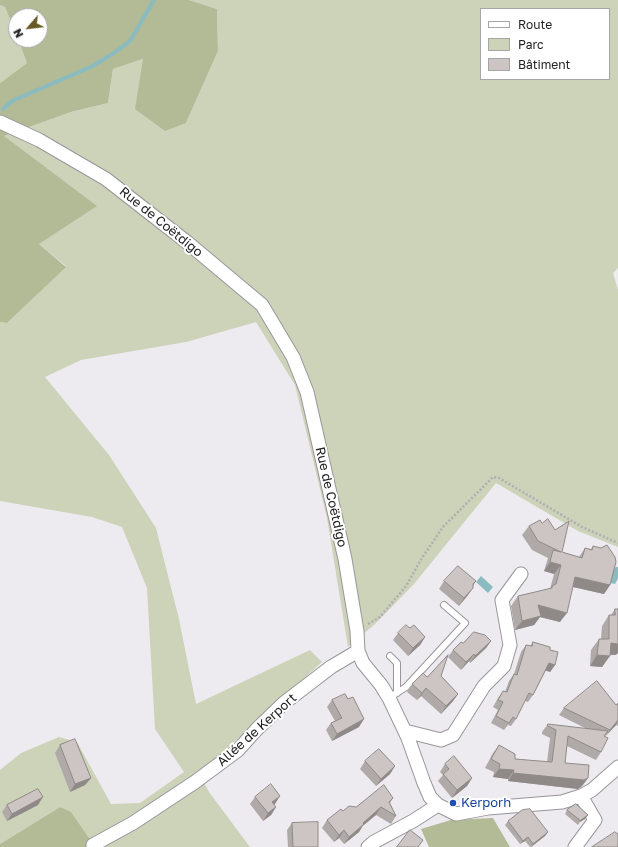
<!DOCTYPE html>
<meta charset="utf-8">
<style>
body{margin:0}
#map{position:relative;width:618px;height:847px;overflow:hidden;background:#edebf0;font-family:"Golos Text",sans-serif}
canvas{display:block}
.legend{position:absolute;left:480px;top:8px;width:130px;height:72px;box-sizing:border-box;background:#fff;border:1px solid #a6a6a7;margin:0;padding:5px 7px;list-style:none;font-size:12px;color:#212022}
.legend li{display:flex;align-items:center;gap:8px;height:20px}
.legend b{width:20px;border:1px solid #a6a6a7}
.north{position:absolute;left:8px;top:8px;width:40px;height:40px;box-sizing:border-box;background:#fff;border:1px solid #a6a6a7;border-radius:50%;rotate:242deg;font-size:11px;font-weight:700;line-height:16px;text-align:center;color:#212022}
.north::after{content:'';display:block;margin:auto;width:14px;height:18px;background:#665926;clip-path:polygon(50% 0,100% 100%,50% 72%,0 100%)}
</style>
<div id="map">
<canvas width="618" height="847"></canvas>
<ul class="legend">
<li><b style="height:5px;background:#fff"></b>Route</li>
<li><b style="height:11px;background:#cdd3b9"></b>Parc</li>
<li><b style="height:11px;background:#ccc5c3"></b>Bâtiment</li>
</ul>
<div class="north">N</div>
</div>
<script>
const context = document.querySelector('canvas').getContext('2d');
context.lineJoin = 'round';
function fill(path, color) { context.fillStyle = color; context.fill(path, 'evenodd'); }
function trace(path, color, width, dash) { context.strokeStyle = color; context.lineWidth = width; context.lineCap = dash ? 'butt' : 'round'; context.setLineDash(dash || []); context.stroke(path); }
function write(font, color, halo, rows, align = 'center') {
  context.font = font + ' "Golos Text",sans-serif'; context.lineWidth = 4; context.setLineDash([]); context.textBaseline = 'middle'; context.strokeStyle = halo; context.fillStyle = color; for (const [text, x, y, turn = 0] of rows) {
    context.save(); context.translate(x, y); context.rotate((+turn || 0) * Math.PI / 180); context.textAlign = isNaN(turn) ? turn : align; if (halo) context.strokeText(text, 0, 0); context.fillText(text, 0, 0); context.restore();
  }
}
const green = new Path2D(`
 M 189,0 L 618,0 L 618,268 L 613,273 L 618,290 L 618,547 L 578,531 L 496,483 L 414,584 L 375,624 L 348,647 L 327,518 L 295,385 L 256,322 L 186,342 L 81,360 L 45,377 L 109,455 L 156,528 L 179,619 L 196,704 L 310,650 L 322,662 C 281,699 240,737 199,773 L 209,792 L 250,847 L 95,847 L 60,807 L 0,844 L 0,770 L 21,753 L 59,737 L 77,742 L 111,804 L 140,803 L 184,772 L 155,729 L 147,588 L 122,527 L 92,517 L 0,501 L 0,322 L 7,323 L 66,266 L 39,244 L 4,136 L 71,112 L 108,103 L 113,69 L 143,59 L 186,123 L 218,51 L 217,9 ZM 481,9 L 609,9 L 609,79 L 481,79 Z
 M 0,5 L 5,7 L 16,34 L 16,40 L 18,40 L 27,63 L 0,83 Z`);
const forest = new Path2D(`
 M 0,0 L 189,0 L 217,9 L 218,51 L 186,123 L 165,131 L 135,109 L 143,59 L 113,69 L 108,103 L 71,112 L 4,136 L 97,206 L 39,244 L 66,267 L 7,323 L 0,322 L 0,83 L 27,63 L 18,40 L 40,40 L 40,16 L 16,16 L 16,34 L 5,7 L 0,5 Z
 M 60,807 L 71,812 L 95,847 L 0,847 L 0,844 Z
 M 493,818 L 510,847 L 429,847 L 421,829 L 451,820 Z`);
const water = new Path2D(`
 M 616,567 L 618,567 L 618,578 L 615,584 L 610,583 L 613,569 Z
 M 481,576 L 493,587 L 488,593 L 476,582 Z`);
const stream = new Path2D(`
 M 3,109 L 12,101 L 93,66 L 114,53 L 130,41 L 154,0`);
const path = new Path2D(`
 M 368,624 L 380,617 L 406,586 L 422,558 L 443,527 L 493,477 L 499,478 L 582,527 L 618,543`);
const service = new Path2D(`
 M 390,656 L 397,663 L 397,693
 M 389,698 L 406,687 L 465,623 L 444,605`);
const minor = new Path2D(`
 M 0,122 L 39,140 L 106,179 L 188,243 L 262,305 L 293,357 L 307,392 L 345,559 L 357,631 L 358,651 L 363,663 L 381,685 L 389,698 L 408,738 L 424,783 L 430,797 L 438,805 L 456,814 L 488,808 L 562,802 L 581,796 L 592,790 L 618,767
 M 405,731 L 441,740 L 453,735 L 484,686 L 504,666 L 510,645 L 502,600 L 521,574
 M 93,845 L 133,823 L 195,782 L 238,750 L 257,729 L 284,703 L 331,667 L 358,651
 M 368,847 L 374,842 L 413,821 L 438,805
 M 575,847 L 595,820 L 581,796`);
const wall = new Path2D(`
 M 529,526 L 562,552 L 579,557 L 585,548 L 591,549 L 593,546 L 610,585 L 604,594 L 573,587 L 560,622 L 540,617 L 534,625 L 515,630 L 511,606 L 518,596 L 550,589 L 554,574 L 544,571 L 548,558 L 532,550 L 522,535 Z
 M 444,581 L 476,581 L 468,595 L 459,606 L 439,589 Z
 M 615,609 L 616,655 L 610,655 L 602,667 L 590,666 L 591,650 L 599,639 L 601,639 L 602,626 L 609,615 L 611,615 Z
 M 410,628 L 425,637 L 420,645 L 408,656 L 393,640 L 398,633 Z
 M 491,641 L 486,648 L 470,663 L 469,661 L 461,670 L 448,657 L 453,650 L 463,643 Z
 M 533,642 L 550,650 L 555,665 L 550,672 L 546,670 L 533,695 L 528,702 L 525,701 L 516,719 L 511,726 L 508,725 L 504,730 L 491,723 L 498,710 L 493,707 L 498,698 L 503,691 L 505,692 L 509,681 L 514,674 L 521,652 L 526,645 L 530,646 Z
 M 441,676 L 458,694 L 453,701 L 441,714 L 421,696 L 417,700 L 407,692 L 412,684 L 427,677 Z
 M 348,699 L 359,727 L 332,741 L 326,730 L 331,723 L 335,721 L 327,707 L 332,700 Z
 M 618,703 L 618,726 L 616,725 L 605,736 L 601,752 L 596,760 L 567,746 L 565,763 L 588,778 L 582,786 L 578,789 L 508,781 L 508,779 L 493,777 L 494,772 L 485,768 L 493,753 L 499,745 L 515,759 L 547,762 L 550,738 L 542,734 L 542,732 L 548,724 L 587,729 L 559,715 L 564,708 L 616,705 Z
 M 60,745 L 91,778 L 85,785 L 70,792 L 55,753 Z
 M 365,761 L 395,766 L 390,774 L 376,786 L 360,769 Z
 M 445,764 L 472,778 L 467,786 L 452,798 L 438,781 L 443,775 L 440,772 Z
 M 255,797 L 275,804 L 274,805 L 276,807 L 271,815 L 263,821 L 250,804 Z
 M 393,798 L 390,803 L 396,816 L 391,824 L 376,815 L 364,824 L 359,832 L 344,844 L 339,838 L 334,842 L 322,828 L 327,820 L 356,807 Z
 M 7,805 L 38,805 L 7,821 L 2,812 Z
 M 567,810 L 588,815 L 585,819 L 580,822 L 578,825 L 565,814 Z
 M 508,821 L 548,832 L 545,836 L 531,847 L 530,847 L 525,841 L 520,844 L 505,825 Z
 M 292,823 L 318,847 L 288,847 L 287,830 Z`);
const shadedWall = new Path2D(`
 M 550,562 L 561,565 L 554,574 L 544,571 Z
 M 575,577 L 610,585 L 604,594 L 569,586 Z
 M 473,588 L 468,595 L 459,606 L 464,598 Z
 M 538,605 L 567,613 L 560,622 L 540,617 L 534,625 L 515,630 L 522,621 Z
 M 425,637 L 420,645 L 408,656 L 413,648 Z
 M 491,641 L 486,648 L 470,663 L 475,656 Z
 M 611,643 L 618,644 L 618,653 L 616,655 L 603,654 Z
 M 474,654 L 469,661 L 461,670 L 466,662 Z
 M 597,655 L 610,656 L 602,667 L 590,666 Z
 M 549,663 L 555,665 L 550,672 L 544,670 Z
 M 426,688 L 421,696 L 417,700 L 422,693 Z
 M 458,694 L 453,701 L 441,714 L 446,706 Z
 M 364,719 L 359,727 L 332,741 L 337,734 Z
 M 618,720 L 616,725 L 605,737 L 610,730 Z
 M 395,766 L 390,774 L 376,786 L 381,779 Z
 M 499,769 L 514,770 L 508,779 L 493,777 Z
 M 513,773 L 588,778 L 582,786 L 578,789 L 508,781 Z
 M 91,778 L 85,785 L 70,792 L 75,784 Z
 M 472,778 L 467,786 L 452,798 L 457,790 Z
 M 280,796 L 275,804 L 267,810 L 272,802 Z
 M 43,797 L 38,805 L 7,821 L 12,814 Z
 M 276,807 L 271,815 L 263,821 L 268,813 Z
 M 381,807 L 376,815 L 358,830 L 363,823 Z
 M 588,815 L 585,819 L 580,822 L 581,820 Z
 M 364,824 L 359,832 L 344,844 L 349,837 Z
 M 344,830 L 339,838 L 334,842 L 339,835 Z
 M 548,832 L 545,836 L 531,847 L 533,844 Z
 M 528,837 L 525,841 L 520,844 L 523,841 Z`);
const building = new Path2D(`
 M 548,519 L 555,530 L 569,521 L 562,552 L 582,558 L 585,548 L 592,550 L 593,546 L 601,548 L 607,545 L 615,557 L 616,562 L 610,585 L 575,577 L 567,613 L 538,605 L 541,616 L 522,621 L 518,596 L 552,588 L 552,586 L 556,584 L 561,565 L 550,562 L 553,550 L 561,552 L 538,541 L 529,526 L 540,520 L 542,523 Z
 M 458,566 L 476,581 L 473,584 L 473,588 L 464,598 L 444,581 Z
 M 615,609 L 618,609 L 618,644 L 611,643 L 610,656 L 597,655 L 599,639 L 609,639 L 609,615 L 615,615 Z
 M 406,625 L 410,628 L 414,625 L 425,637 L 413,648 L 398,633 Z
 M 474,632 L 485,635 L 491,641 L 475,656 L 474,654 L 466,662 L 453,650 L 461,642 L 463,643 Z
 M 533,642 L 550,647 L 550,650 L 558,652 L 555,665 L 549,663 L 533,695 L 529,693 L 516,719 L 513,717 L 509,723 L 496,716 L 503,702 L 498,700 L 503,691 L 507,692 L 514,674 L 517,675 L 526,645 L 532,646 Z
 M 448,655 L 441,676 L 458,694 L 446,706 L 426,688 L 422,693 L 412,684 L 423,673 L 427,677 Z
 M 597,681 L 616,705 L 618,703 L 618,720 L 610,730 L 564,708 Z
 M 345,694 L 348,699 L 353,697 L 364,719 L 337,734 L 331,723 L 342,718 L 332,700 Z
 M 548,724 L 608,731 L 604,736 L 608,738 L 601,752 L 568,736 L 565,763 L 589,765 L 588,778 L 584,780 L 513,773 L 514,770 L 499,769 L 500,764 L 491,759 L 499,745 L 515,754 L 515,759 L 552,762 L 556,730 L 548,726 Z
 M 75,739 L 91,778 L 75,784 L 60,745 Z
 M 379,749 L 395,766 L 381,779 L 365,761 Z
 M 454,756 L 472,778 L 457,790 L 443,774 L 449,769 L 445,764 Z
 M 271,784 L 280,796 L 272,802 L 276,807 L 268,813 L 255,797 Z
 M 384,785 L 393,798 L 389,802 L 396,816 L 381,807 L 363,823 L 364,824 L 349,837 L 344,830 L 339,835 L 327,820 L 341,809 L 343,811 L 349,806 L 356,807 Z
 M 38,789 L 43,797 L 12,814 L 7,805 Z
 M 576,804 L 588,815 L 581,820 L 581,821 L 567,810 Z
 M 530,809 L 548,832 L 533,844 L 528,837 L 523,841 L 508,821 L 522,810 Z
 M 318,822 L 318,847 L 293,847 L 292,823 Z
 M 410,830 L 423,840 L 418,847 L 397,847 Z
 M 615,832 L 618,834 L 618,847 L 592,847 Z`);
const markers = [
 [453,803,4,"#1a4fb4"]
];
const streetNames = [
 ["Rue de Coëtdigo",161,222,39],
 ["Rue de Coëtdigo",331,497,77],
 ["Allée de Kerport",257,730,-42]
];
const transitNames = [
 ["Kerporh",461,803]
];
fill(green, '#cdd3b9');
fill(forest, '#b2bb95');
fill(water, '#89bbc0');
trace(stream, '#89bbc0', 4);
trace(service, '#98969b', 8);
trace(minor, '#98969b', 15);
trace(path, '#afadb2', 2.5, [2, 2]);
trace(service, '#fff', 6);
trace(minor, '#fff', 13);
fill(wall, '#afa9a8');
fill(shadedWall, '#8f8a88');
fill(building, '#ccc5c3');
trace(building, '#8f8a88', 1);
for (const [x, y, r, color] of markers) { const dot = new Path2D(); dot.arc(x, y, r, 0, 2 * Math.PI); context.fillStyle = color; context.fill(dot); trace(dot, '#fff', 1.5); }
write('13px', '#212022', '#fff', streetNames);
write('13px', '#164399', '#fff', transitNames, 'left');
</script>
